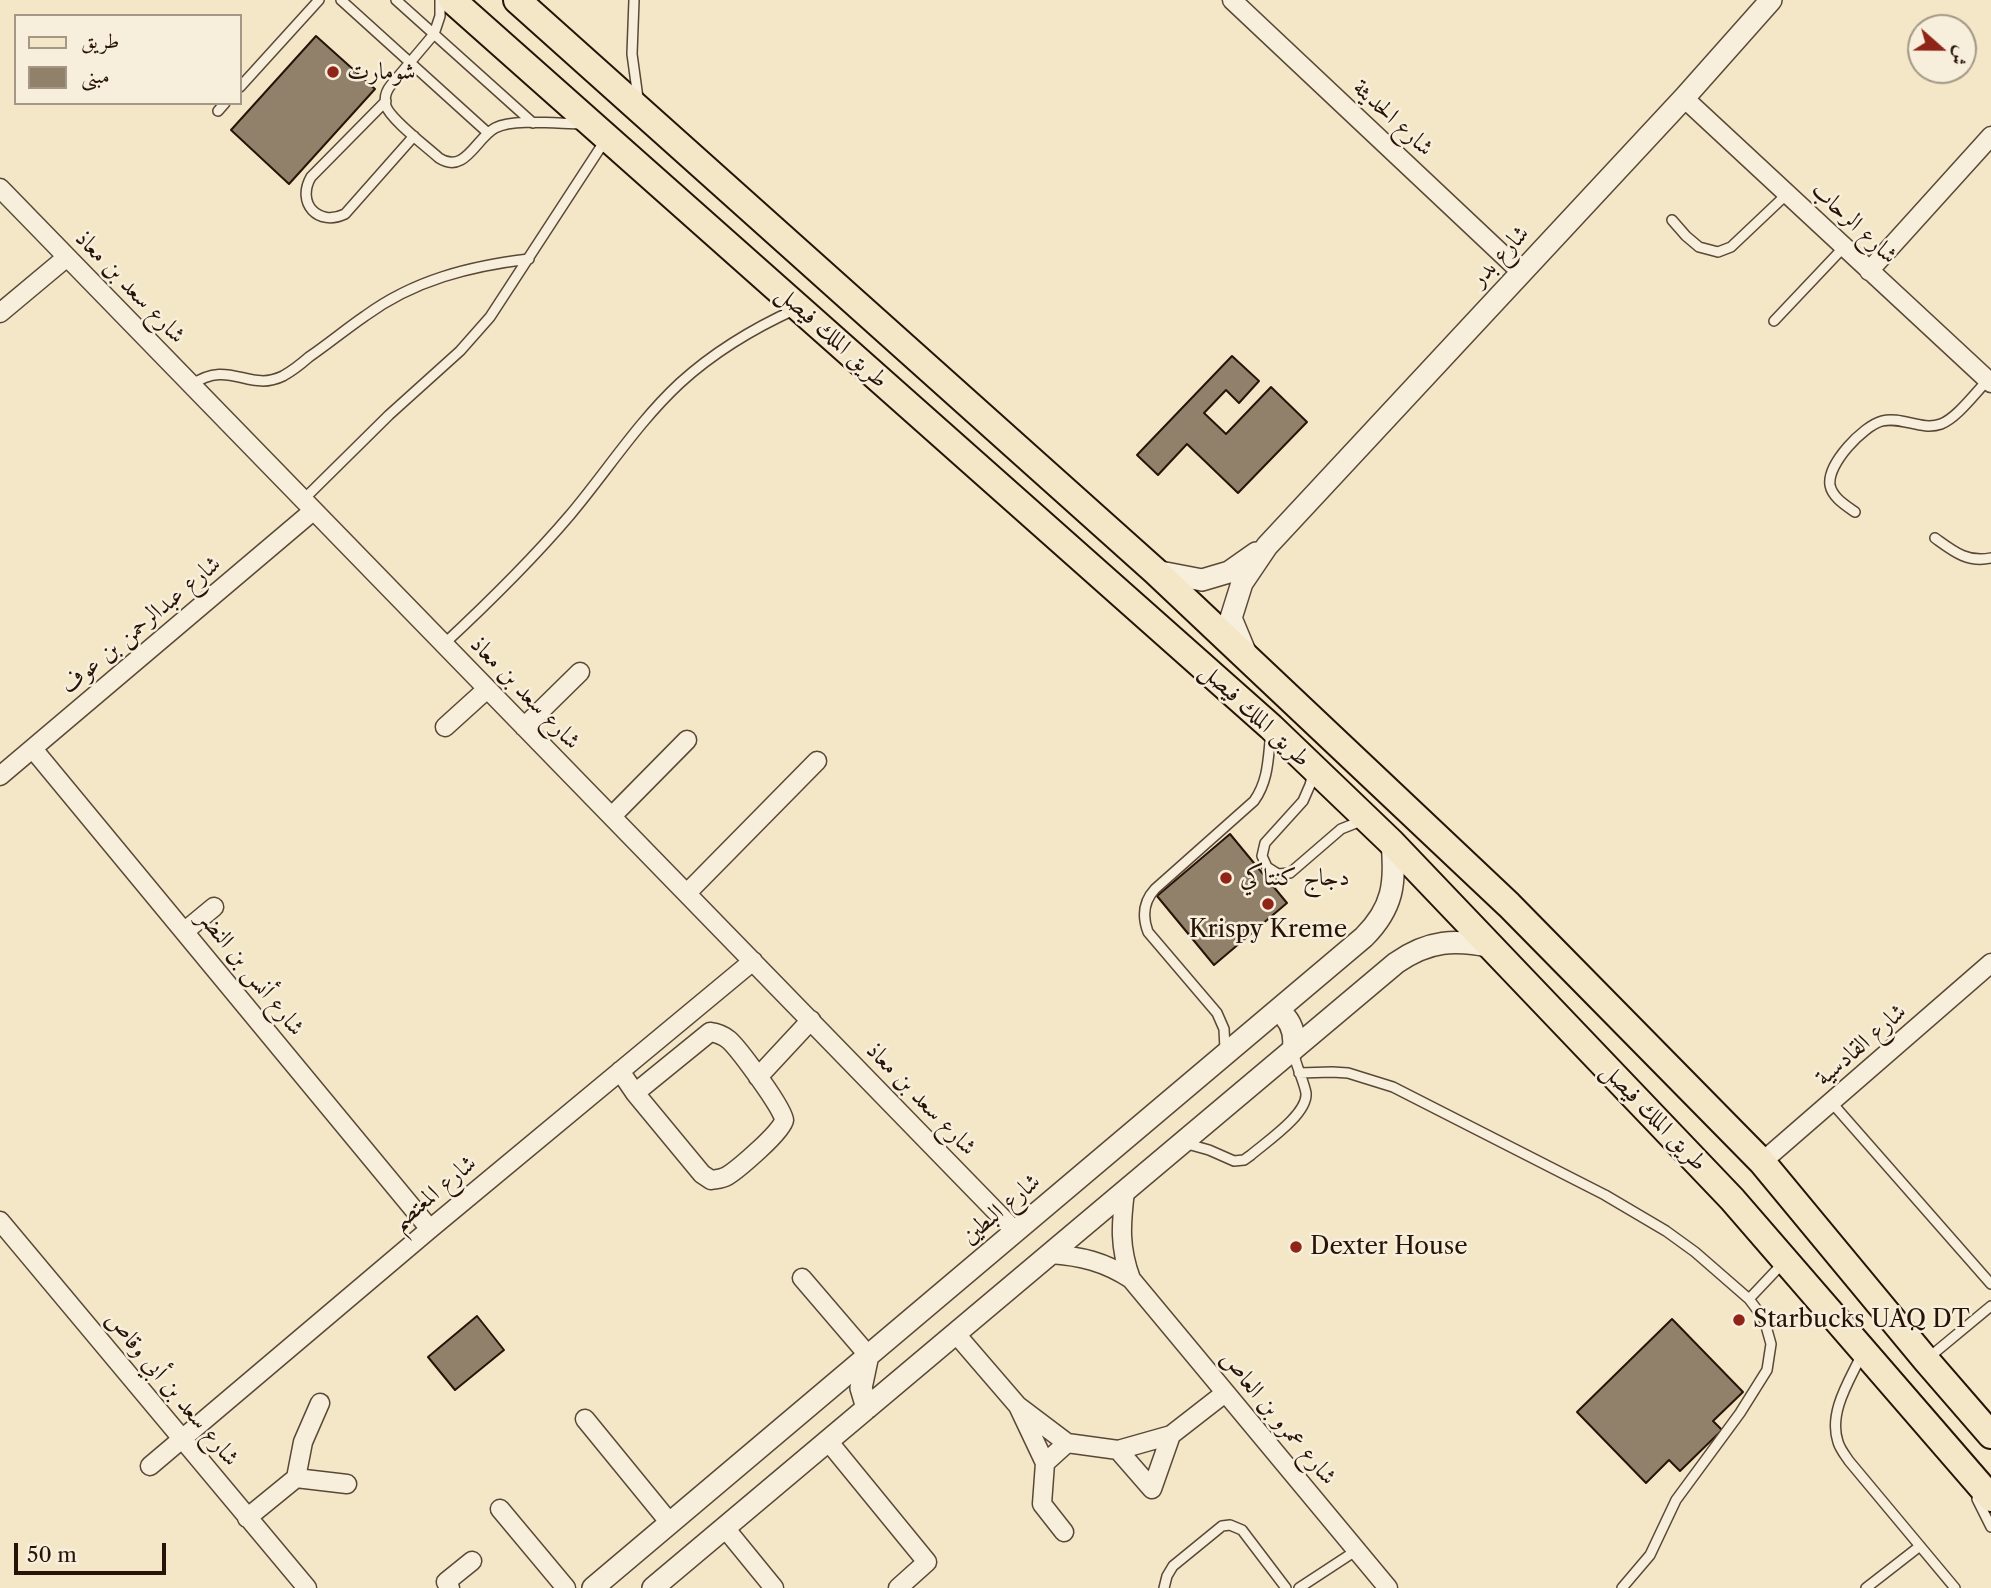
<!DOCTYPE html>
<meta charset="utf-8">
<style>
body{margin:0}
#map{position:relative;width:1991px;height:1588px;overflow:hidden;background:#f3e7c7;font-family:"Libre Caslon Text",Amiri,serif}
canvas{display:block}
.legend{position:absolute;left:14px;top:14px;width:228px;height:91px;box-sizing:border-box;background:#f7efdb;border:2px solid #a49786;margin:0;padding:9px 12px;list-style:none;font-size:21px;color:#271307}
.legend li{display:flex;align-items:center;gap:14px;height:35px}
.legend b{width:35px;border:2px solid #a49786}
.north{position:absolute;left:1907px;top:14px;width:70px;height:70px;box-sizing:border-box;background:#f7efdb;border:2px solid #a49786;border-radius:50%;rotate:111deg;font-size:19px;font-weight:700;line-height:28px;text-align:center;color:#271307}
.north::after{content:'';display:block;margin:auto;width:24px;height:32px;background:#8f2418;clip-path:polygon(50% 0,100% 100%,50% 72%,0 100%)}
.scale{position:absolute;left:14px;top:1543px;width:152px;height:32px;box-sizing:border-box;border:4px solid #271307;border-top:0;padding-left:9px;font-size:21px;line-height:24px;white-space:nowrap;color:#271307;-webkit-text-stroke:5px #f7efdb;paint-order:stroke}
</style>
<div id="map">
<canvas width="1991" height="1588"></canvas>
<ul class="legend">
<li><b style="height:9px;background:#f3e7c7"></b>طريق</li>
<li><b style="height:19px;background:#91816b"></b>مبنى</li>
</ul>
<div class="north">ش</div>
<div class="scale">50 m</div>
</div>
<script>
const context = document.querySelector('canvas').getContext('2d');
context.lineJoin = 'round';
function fill(path, color) { context.fillStyle = color; context.fill(path, 'evenodd'); }
function trace(path, color, width, dash) { context.strokeStyle = color; context.lineWidth = width; context.lineCap = dash ? 'butt' : 'round'; context.setLineDash(dash || []); context.stroke(path); }
function write(font, color, halo, rows, align = 'center') {
  context.font = font + ' "Libre Caslon Text",Amiri,serif'; context.lineWidth = 5; context.setLineDash([]); context.textBaseline = 'middle'; context.strokeStyle = halo; context.fillStyle = color; for (const [text, x, y, turn = 0] of rows) {
    context.save(); context.translate(x, y); context.rotate((+turn || 0) * Math.PI / 180); context.textAlign = isNaN(turn) ? turn : align; if (halo) context.strokeText(text, 0, 0); context.fillText(text, 0, 0); context.restore();
  }
}
const building = new Path2D(`
 M 316,36 L 375,89 L 289,184 L 231,130 Z
 M 1232,356 L 1259,381 L 1239,403 L 1226,390 L 1204,413 L 1226,434 L 1271,387 L 1307,422 L 1238,493 L 1187,444 L 1158,475 L 1137,455 Z
 M 1230,834 L 1287,903 L 1214,965 L 1157,896 Z
 M 477,1316 L 504,1350 L 455,1390 L 428,1357 Z
 M 1672,1319 L 1743,1392 L 1713,1421 L 1722,1430 L 1680,1471 L 1669,1460 L 1646,1483 L 1577,1412 Z`);
const service = new Path2D(`
 M 341,0 L 488,133
 M 396,0 L 533,123
 M 440,0 L 440,16 L 434,34 L 391,85 C 386,91 384,98 386,106 C 390,119 427,147 439,158 C 465,175 476,138 495,128 C 515,118 560,124 583,124
 M 634,0 L 632,54 L 638,98
 M 240,87 L 319,0
 M 386,101 L 311,177 C 296,203 318,227 345,214 L 414,136
 M 218,111 L 225,103
 M 1672,220 L 1686,236 L 1699,247 L 1718,252 L 1731,247 L 1787,194
 M 1774,321 L 1844,247
 M 191,385 C 230,358 248,393 283,376 C 292,371 301,364 309,357 C 328,344 346,329 365,316 C 414,280 470,266 529,259
 M 303,500 L 389,415 L 460,351 L 490,317 L 606,139
 M 1855,512 C 1845,505 1832,497 1830,485 C 1827,464 1863,426 1882,421 C 1902,416 1921,431 1941,424 C 1957,418 1975,393 1988,380
 M 1935,538 C 1953,551 1967,563 1991,558
 M 444,644 C 488,603 531,561 570,515 C 607,471 638,422 680,383 C 714,352 754,328 796,309
 M 1313,773 L 1310,785 L 1303,801 L 1265,843 L 1262,856 L 1267,867 L 1278,874 L 1290,873 L 1341,829 L 1361,821
 M 1225,1049 L 1224,1029 L 1217,1013 L 1148,932 C 1142,916 1143,902 1155,889 L 1254,801 C 1269,780 1268,757 1271,732
 M 1299,1073 L 1332,1072 L 1348,1073 L 1393,1087 L 1605,1195 L 1666,1231 L 1695,1252 L 1749,1299 L 1764,1319 L 1771,1344 L 1767,1370 L 1740,1413 L 1676,1500 L 1650,1555 L 1622,1588
 M 1832,1103 L 1991,1284
 M 1184,1143 L 1209,1150 L 1234,1161 L 1244,1160 L 1251,1155 C 1266,1142 1308,1114 1306,1093 C 1304,1081 1295,1064 1293,1050
 M 1749,1299 L 1783,1263
 M 1862,1354 C 1850,1380 1828,1412 1838,1442 C 1840,1449 1845,1455 1849,1461 L 1955,1588
 M 1927,1359 L 1991,1306
 M 1977,1499 L 1991,1527
 M 1164,1588 L 1167,1576 L 1173,1566 L 1222,1526 L 1230,1525 L 1242,1530 L 1286,1588
 M 1299,1588 L 1357,1550
 M 1866,1588 L 1920,1546`);
const minor = new Path2D(`
 M 1232,0 L 1521,272
 M 1684,98 L 1991,383
 M 0,188 L 1015,1231
 M 1869,271 L 1991,136
 M 0,313 L 67,257
 M 445,727 L 487,689
 M 524,727 L 580,672
 M 33,749 L 430,1229
 M 0,776 L 313,511
 M 612,816 L 687,740
 M 687,893 L 817,761
 M 185,931 L 214,907
 M 620,1071 L 635,1093 L 702,1174 L 711,1180 C 716,1179 722,1179 727,1176 C 737,1170 783,1131 784,1120 C 785,1111 739,1049 729,1040 C 723,1035 718,1033 710,1032 L 635,1093
 M 758,1077 L 811,1020
 M 1762,1162 L 1991,963
 M 1125,1191 C 1121,1224 1119,1247 1131,1279
 M 0,1221 L 307,1588
 M 1050,1254 C 1081,1256 1105,1262 1131,1279 L 1388,1588
 M 802,1278 L 868,1355
 M 956,1334 L 1018,1406
 M 320,1403 L 303,1442 L 296,1478 L 347,1484
 M 585,1419 L 670,1523
 M 1171,1435 L 1225,1393
 M 828,1441 L 927,1562 L 898,1588
 M 1045,1463 L 1067,1443 L 1118,1450 L 1171,1435 L 1152,1489 L 1118,1450
 M 150,1466 L 430,1229 L 753,961
 M 500,1509 L 566,1588
 M 247,1518 L 296,1478
 M 725,1528 L 774,1588
 M 1064,1532 L 1042,1504 L 1045,1463 L 1018,1406 L 1067,1443
 M 450,1588 L 446,1582 L 472,1561`);
const tertiary = new Path2D(`
 M 1155,571 L 1202,580 L 1229,572 L 1256,553
 M 1246,654 L 1231,618 L 1242,583 L 1267,546 L 1684,98 L 1771,0
 M 1278,1010 C 1291,1020 1296,1033 1293,1050
 M 867,1408 L 861,1388 L 868,1355
 M 593,1588 L 1364,937 C 1393,908 1396,883 1392,843
 M 653,1588 L 1396,963 C 1429,940 1455,939 1493,947`);
const primary = new Path2D(`
 M 452,0 L 1271,727 L 1392,843 L 1732,1199 L 1991,1498
 M 517,0 L 1155,571 L 1509,905 L 1762,1162 L 1926,1360 L 1991,1435`);
const markers = [
 [333,72,7,"#8f2418"],
 [1226,878,7,"#8f2418"],
 [1268,904,7,"#8f2418"],
 [1296,1247,7,"#8f2418"],
 [1739,1320,7,"#8f2418"]
];
const poiNames = [
 ["شومارت",347,72],
 ["دجاج كنتاكي",1240,878],
 ["Krispy Kreme",1268,930,"center"],
 ["Dexter House",1310,1247],
 ["Starbucks UAQ DT",1753,1320]
];
const streetNames = [
 ["شارع الحديثة",1393,118,43],
 ["شارع الرحاب",1854,223,43],
 ["شارع بدر",1500,256,-47],
 ["شارع سعد بن معاذ",130,287,46],
 ["طريق الملك فيصل",832,337,42],
 ["شارع عبدالرحمن بن عوف",141,625,-40],
 ["شارع سعد بن معاذ",525,693,46],
 ["طريق الملك فيصل",1255,715,43],
 ["شارع أنس بن النضر",251,973,51],
 ["شارع القادسية",1861,1045,-41],
 ["شارع سعد بن معاذ",921,1099,46],
 ["طريق الملك فيصل",1654,1117,46],
 ["شارع المعتصم",434,1193,-40],
 ["شارع البطين",1001,1209,-40],
 ["شارع سعد بن أبي وقاص",172,1389,50],
 ["شارع عمرو بن العاص",1278,1418,50]
];
fill(building, '#91816b');
trace(building, '#271307', 2);
trace(service, '#5a4837', 12);
trace(minor, '#5a4837', 21);
trace(tertiary, '#5a4837', 24);
trace(primary, '#271307', 30);
trace(service, '#f7efdb', 9);
trace(minor, '#f7efdb', 18);
trace(tertiary, '#f7efdb', 21);
trace(primary, '#f3e7c7', 26);
for (const [x, y, r, color] of markers) { const dot = new Path2D(); dot.arc(x, y, r, 0, 2 * Math.PI); context.fillStyle = color; context.fill(dot); trace(dot, '#f7efdb', 2.5); }
write('24px', '#271307', '#f7efdb', poiNames, 'left');
write('24px', '#271307', '#f7efdb', streetNames);
</script>
